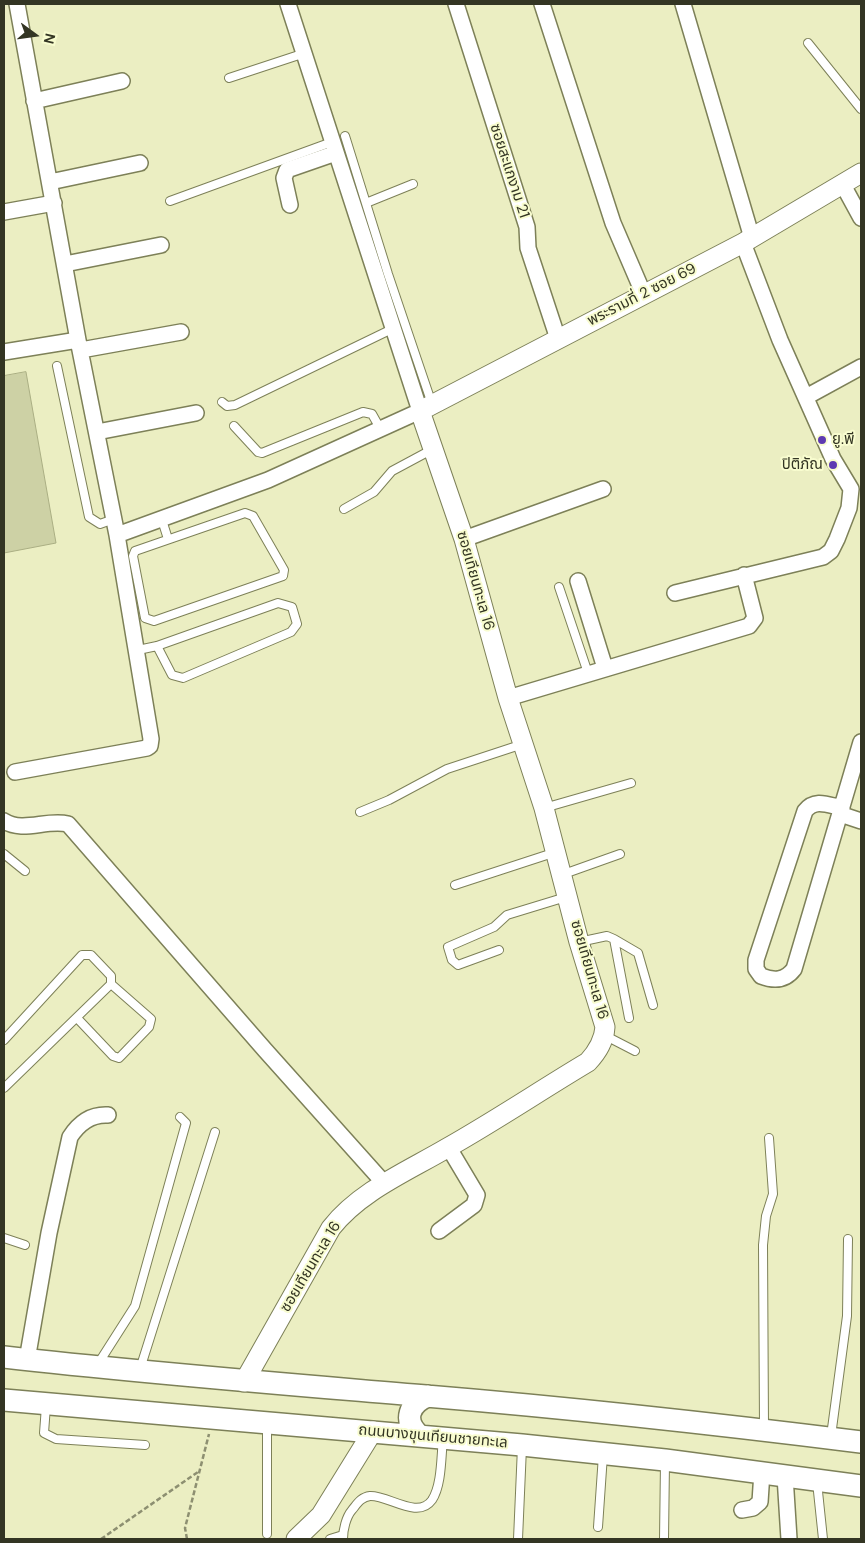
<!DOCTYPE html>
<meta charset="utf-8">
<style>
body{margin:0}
#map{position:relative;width:865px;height:1543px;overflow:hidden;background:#ebeec2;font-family:"DM Sans",sans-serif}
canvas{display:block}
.frame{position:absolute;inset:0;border:5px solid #333523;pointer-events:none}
.north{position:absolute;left:10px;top:10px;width:50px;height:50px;-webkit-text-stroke:4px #f8fccf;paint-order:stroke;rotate:104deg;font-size:14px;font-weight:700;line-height:20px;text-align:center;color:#333523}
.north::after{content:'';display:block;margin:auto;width:18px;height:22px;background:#333523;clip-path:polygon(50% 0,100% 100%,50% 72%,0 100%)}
</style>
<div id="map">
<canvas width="865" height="1543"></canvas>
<div class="frame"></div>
<div class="north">N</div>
</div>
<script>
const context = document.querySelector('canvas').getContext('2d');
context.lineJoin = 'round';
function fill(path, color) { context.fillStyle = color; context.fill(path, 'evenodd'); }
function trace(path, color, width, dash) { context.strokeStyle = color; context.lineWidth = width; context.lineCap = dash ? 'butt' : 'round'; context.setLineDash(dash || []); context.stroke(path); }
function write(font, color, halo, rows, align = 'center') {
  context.font = font + ' "DM Sans","Noto Sans Thai",sans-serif'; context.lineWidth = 4; context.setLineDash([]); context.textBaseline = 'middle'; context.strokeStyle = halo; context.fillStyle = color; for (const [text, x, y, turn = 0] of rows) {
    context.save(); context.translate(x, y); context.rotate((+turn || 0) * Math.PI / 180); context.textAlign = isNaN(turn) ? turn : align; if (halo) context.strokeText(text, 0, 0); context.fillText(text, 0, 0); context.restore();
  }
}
const building = new Path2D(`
 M 26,372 L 56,543 L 4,553 L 4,376 Z`);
const path = new Path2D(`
 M 101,1539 L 198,1472
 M 187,1539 L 185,1528 L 209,1434`);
const service = new Path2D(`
 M 808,43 L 861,109
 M 229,78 L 305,53
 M 345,136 L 388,274 L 432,404
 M 170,201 L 332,142
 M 366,203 L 413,184
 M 57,366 L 89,517 L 100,524 L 114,519
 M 222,402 L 227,406 L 235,405 L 392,329
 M 234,426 L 258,452 L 262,453 L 363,412 L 372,414 L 381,430
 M 344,509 L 374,492 L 392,471 L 433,449
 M 245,513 L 253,516 L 284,570 L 283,576 L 154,621 L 145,618 L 133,556 L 135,551 Z
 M 162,520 L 168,539
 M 559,587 L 588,673
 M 138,650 L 157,646 L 278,603 L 292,607 L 297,624 L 291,632 L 183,678 L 172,675 L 157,646
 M 544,808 L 631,783
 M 360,812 L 389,800 L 447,769 L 523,744
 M 4,854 L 25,871
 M 561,875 L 620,854
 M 455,885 L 556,852
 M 614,939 L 638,953 L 653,1005
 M 579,942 L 607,936 L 614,939 L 629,1018
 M 499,950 L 458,965 L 452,960 L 448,947 L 494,927 L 507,915 L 566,897
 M 77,1018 L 113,1056 L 119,1058 L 122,1055 L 149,1027 L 151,1019 L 111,984
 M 604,1035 L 635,1051
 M 4,1040 L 82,955 L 91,955 L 111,976 L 111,984 L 4,1088
 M 4,1238 L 25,1245
 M 98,1364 L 135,1306 L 186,1123 L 180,1117
 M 140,1369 L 215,1132
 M 46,1406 L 44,1433 L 56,1439 L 145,1445
 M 764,1428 L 763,1245 L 766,1216 L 773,1194 L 769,1138
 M 831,1436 L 847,1316 L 848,1239
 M 817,1482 L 823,1539
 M 598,1527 L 603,1455
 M 267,1534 L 267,1425
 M 330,1539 L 343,1535
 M 343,1539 C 343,1530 346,1517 352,1510 C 357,1504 361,1497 370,1496 C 388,1495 418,1520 432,1500 C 442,1485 441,1456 443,1439
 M 518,1539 L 522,1447
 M 664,1539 L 665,1462`);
const minor = new Path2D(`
 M 456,4 L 527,227 L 528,248 L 558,339
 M 542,4 L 613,223 L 644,295
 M 683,4 L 752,238
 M 34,101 L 122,81
 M 50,182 L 140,163
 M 843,185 L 861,218
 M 290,205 L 284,178 L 287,170 L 336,153
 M 4,212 L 54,203
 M 65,264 L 161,245
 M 81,350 L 181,332
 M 4,352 L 78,340
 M 806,397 L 861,367
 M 97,432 L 196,413
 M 117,535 L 268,480 L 420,411 L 288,4
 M 464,539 L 603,489
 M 578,581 L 605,668
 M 675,593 L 823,557 L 831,551 L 837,539 L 849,508 L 851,489 L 833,459 L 780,340 L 743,243
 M 508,698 L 749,626 L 755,618 L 744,575
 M 15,772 L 147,748 L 150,746 L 151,739 L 117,535 L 78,340 L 17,4
 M 842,808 C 828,805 815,798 805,811 L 756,960 L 756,969 L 761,976 C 774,981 785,981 794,969 L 861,742
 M 840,814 L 861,821
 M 4,821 C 23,833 46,819 68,824 L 265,1050 L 384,1183
 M 439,1231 L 474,1205 L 477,1195 L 449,1148
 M 27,1360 L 49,1233 L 70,1137 C 79,1123 91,1114 108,1115
 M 785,1476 L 789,1539
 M 742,1510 L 753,1508 L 760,1502 L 762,1472`);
const tertiary = new Path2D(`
 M 244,1382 L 331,1228 C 360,1191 408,1171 447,1148 C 495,1121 541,1090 588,1062 C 598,1051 604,1041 605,1027 L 579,942 L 544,808 L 508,698 L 464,539 L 420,411 L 743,243 L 861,173
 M 296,1539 L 321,1515 L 373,1431`);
const secondary = new Path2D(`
 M 4,1357 C 145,1373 285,1384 426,1396 C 571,1408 717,1424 861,1442
 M 4,1400 L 522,1445 L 665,1460 L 861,1486
 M 419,1435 C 402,1420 410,1403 428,1396`);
const markers = [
 [822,440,5,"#5e3ab2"],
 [833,465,5,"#5e3ab2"]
];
const streetNames = [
 ["ซอยสะแกงาม 21",509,171,72],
 ["พระรามที่ 2 ซอย 69",642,295,-27],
 ["ซอยเทียนทะเล 16",475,581,74],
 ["ซอยเทียนทะเล 16",589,970,74],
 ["ซอยเทียนทะเล 16",311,1267,-59],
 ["ถนนบางขุนเทียนชายทะเล",433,1437,5]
];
const poiNames = [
 ["ยู.พี",832,440],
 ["ปิติภัณ",823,465,"right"]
];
fill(building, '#cdd1a5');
trace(building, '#aaae83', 1);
trace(service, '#7d8058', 10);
trace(minor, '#7d8058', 18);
trace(tertiary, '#7d8058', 21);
trace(secondary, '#7d8058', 24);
trace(path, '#8d8f71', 2.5, [5, 2.5]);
trace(service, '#fff', 8);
trace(minor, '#fff', 15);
trace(tertiary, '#fff', 19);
trace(secondary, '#fff', 21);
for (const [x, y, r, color] of markers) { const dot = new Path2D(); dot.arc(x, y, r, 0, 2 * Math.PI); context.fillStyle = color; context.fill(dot); trace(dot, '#f8fccf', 2); }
write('15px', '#333523', '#f8fccf', streetNames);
write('15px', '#333523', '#f8fccf', poiNames, 'left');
</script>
